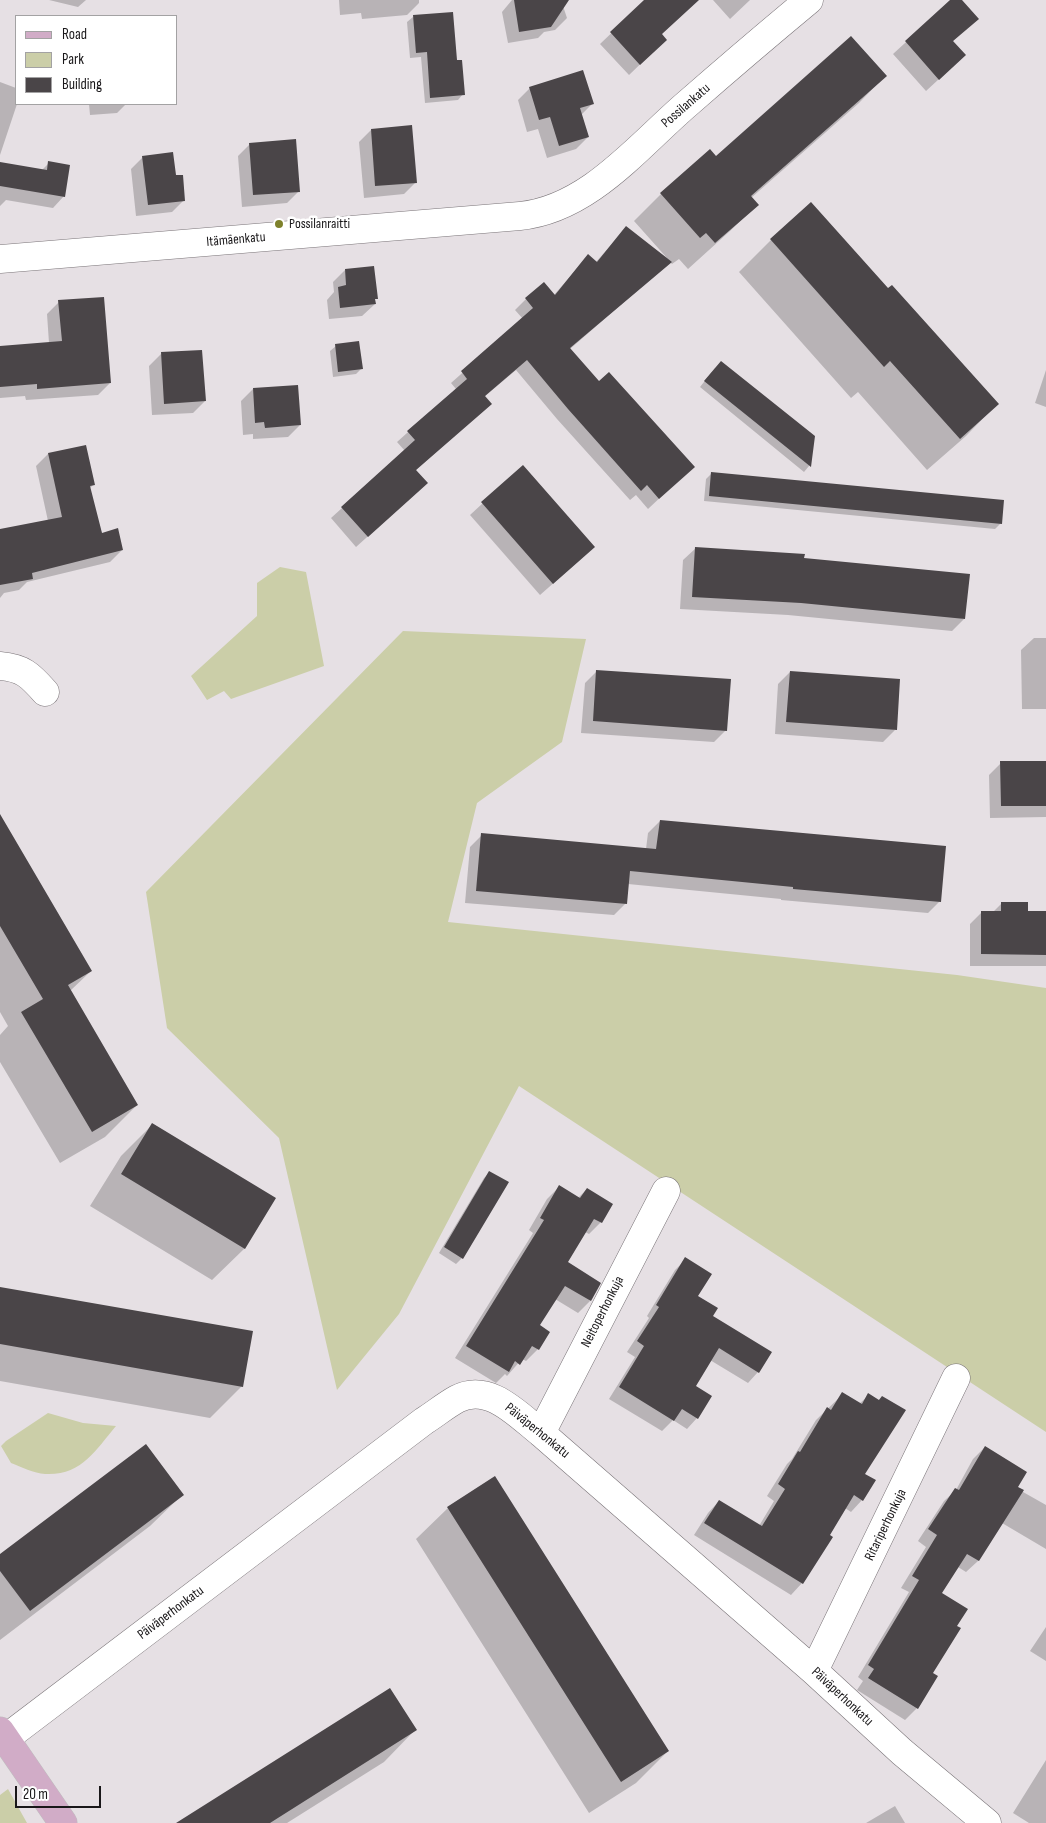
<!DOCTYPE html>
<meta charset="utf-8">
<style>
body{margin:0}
#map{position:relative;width:1046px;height:1823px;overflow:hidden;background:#e6e0e4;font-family:"Sofia Sans Condensed",sans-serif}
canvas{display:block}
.legend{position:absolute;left:15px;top:15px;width:162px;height:90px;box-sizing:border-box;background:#fff;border:1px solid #a3a2a3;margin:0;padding:6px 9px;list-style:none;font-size:15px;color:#191719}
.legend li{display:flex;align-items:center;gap:10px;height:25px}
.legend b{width:25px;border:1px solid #a3a2a3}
.scale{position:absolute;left:15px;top:1786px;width:86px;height:22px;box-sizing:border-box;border:2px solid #191719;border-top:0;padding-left:6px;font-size:15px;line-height:18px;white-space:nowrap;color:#191719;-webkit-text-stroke:4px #fff;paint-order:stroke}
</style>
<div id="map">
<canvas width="1046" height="1823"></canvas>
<ul class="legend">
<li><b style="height:6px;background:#d1acc7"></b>Road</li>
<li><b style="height:14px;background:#cbcea8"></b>Park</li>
<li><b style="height:14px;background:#4a4548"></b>Building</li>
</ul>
<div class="scale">20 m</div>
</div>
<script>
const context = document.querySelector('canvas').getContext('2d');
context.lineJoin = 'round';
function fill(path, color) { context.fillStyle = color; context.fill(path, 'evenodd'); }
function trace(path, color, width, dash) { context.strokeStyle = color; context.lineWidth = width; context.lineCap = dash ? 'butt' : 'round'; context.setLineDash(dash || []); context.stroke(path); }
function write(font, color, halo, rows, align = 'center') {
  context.font = font + ' "Sofia Sans Condensed",sans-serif'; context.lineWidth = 5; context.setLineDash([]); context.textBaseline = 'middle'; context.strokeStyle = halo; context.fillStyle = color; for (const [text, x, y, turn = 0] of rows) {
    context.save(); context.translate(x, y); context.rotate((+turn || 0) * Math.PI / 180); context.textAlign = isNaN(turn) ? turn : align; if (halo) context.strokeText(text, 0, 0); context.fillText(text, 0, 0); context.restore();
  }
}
const green = new Path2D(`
 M 280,567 L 306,572 L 324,666 L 231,699 L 224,691 L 207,700 L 191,676 L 257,616 L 257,583 Z
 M 403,631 L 586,639 L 562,742 L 477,803 L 448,922 L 957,975 L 1046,988 L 1046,1432 L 519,1086 L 399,1314 L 337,1390 L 279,1138 L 167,1028 L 146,892 Z
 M 48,1413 L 83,1423 L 116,1426 C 95,1451 81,1476 45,1474 C 34,1473 21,1467 11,1463 L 1,1446 L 6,1441 Z
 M 8,1789 L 27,1823 L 0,1823 L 0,1795 Z`);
const shadow = new Path2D(`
 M 49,0 L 86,0 L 78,7 Z
 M 339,0 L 419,0 L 419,3 L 407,15 L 362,19 L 361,13 L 340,15 Z
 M 512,0 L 561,0 L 567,18 L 555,30 L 544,32 L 538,38 L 508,43 L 502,12 Z
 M 646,0 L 698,0 L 660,35 L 654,51 L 629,75 L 600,44 Z
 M 713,0 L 750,0 L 730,19 Z
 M 952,0 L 961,0 L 965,30 L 952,42 L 952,67 L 926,91 L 893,54 Z
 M 413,17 L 456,62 L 463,94 L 458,100 L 425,103 L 421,57 L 410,58 L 407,22 Z
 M 885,76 L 859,103 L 751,198 L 757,205 L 730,231 L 688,269 L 679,259 L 672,264 L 670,262 L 570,349 L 682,477 L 648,509 L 636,495 L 630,500 L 557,419 L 516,370 L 484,397 L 490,404 L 415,471 L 415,494 L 356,547 L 331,518 L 405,451 L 397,442 L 456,389 L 451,383 L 523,319 L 515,310 L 526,299 L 554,295 L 588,256 L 596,262 L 626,228 L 667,258 L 634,221 L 661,194 L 709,151 L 715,158 Z
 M 0,82 L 16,88 L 17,104 L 0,155 Z
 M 530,88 L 592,104 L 581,115 L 588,137 L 576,149 L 547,158 L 538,129 L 527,132 L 518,100 Z
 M 89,104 L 126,104 L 117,113 L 90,115 Z
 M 371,130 L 416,182 L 404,194 L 364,198 L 359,142 Z
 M 250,144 L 299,191 L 287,203 L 242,207 L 238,156 Z
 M 143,157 L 174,176 L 184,200 L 172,212 L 136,216 L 131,169 Z
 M 49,163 L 64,196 L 53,208 L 6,200 L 0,206 L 0,164 L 41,171 Z
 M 811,204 L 888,290 L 997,404 L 966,436 L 927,470 L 858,392 L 851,398 L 739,272 L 771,240 Z
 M 345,270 L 376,298 L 374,301 L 375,304 L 362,316 L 329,319 L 327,300 L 334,292 L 333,282 Z
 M 59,302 L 110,383 L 98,395 L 26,400 L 25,396 L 0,398 L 0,347 L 49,343 L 47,314 Z
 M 336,346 L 361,369 L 356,374 L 333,377 L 330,351 Z
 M 161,354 L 205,401 L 193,413 L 152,415 L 149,366 Z
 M 715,368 L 814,437 L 809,466 L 804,472 L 700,387 Z
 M 1046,370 L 1046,407 L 1035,403 Z
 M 253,389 L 300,425 L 288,437 L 253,439 L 253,434 L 243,435 L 241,401 Z
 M 85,446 L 93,485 L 89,489 L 102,534 L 122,550 L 110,562 L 27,582 L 19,590 L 4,593 L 0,598 L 0,530 L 48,521 L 36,466 L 48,454 Z
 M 522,467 L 581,559 L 540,595 L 470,515 Z
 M 712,473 L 1001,523 L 995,529 L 704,501 L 706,479 Z
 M 696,548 L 803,560 L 964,619 L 952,631 L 788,615 L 680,609 L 683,560 Z
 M 1034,638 L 1046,638 L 1046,709 L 1022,709 L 1021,650 Z
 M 597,671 L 726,730 L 714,742 L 581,733 L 585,683 Z
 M 790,672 L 895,730 L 883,742 L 775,734 L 778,684 Z
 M 1046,762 L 1046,817 L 990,818 L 989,775 L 1001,763 Z
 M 0,816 L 91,971 L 70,991 L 137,1105 L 105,1137 L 60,1163 L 0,1062 L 0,1035 L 8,1026 L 0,1012 Z
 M 660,821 L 940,901 L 928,913 L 781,900 L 781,899 L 628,884 L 626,903 L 614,915 L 465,903 L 470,847 L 482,835 L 646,849 L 648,833 Z
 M 1002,903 L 1027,912 L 1046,912 L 1046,966 L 970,966 L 970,924 L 982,912 L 993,912 Z
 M 153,1124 L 274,1198 L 244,1249 L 212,1280 L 90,1206 L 121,1156 Z
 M 489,1173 L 462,1258 L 456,1264 L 439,1253 L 484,1178 Z
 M 559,1187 L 578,1198 L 587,1189 L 601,1222 L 589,1234 L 585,1232 L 566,1262 L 590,1301 L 578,1313 L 555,1299 L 539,1326 L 538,1349 L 526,1361 L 522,1359 L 507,1376 L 505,1374 L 496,1383 L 455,1358 L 533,1233 L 529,1230 L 547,1199 Z
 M 686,1259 L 697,1296 L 711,1317 L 758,1372 L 748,1383 L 710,1360 L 694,1387 L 697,1418 L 687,1429 L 673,1420 L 662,1431 L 609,1399 L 635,1357 L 627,1352 L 649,1318 L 647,1316 L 675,1270 Z
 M 0,1288 L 242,1386 L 210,1418 L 0,1381 Z
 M 843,1394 L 859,1404 L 869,1395 L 878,1401 L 882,1397 L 864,1474 L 862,1500 L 851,1512 L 845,1508 L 802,1583 L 791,1595 L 694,1535 L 708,1513 L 719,1501 L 759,1526 L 774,1501 L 767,1496 L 787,1464 L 792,1459 L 816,1420 Z
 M 985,1447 L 1016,1488 L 1046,1505 L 1046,1549 L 1002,1523 L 978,1561 L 966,1572 L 958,1567 L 941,1593 L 932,1673 L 917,1708 L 905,1720 L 857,1690 L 863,1681 L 858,1677 L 909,1592 L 901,1588 L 926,1547 L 918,1541 L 944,1501 L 956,1490 L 973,1459 Z
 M 182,1495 L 150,1526 L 0,1640 L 0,1556 Z
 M 448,1508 L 668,1751 L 636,1783 L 589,1813 L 416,1539 Z
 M 1046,1627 L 1046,1661 L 1030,1651 Z
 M 415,1730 L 384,1762 L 287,1823 L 182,1823 Z
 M 1046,1760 L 1046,1823 L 1029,1823 L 1013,1813 Z
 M 895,1806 L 905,1823 L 866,1823 Z`);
const building = new Path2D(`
 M 514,0 L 569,0 L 551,27 L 519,32 Z
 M 644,0 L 699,0 L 662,34 L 667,40 L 640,65 L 610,32 Z
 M 950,0 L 962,0 L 979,19 L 953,41 L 966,55 L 939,80 L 905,41 Z
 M 453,12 L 457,60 L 462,60 L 465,95 L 430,98 L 427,52 L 416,53 L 413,15 Z
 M 851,36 L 887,76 L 751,196 L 759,205 L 715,243 L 706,233 L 700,238 L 660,193 L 710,149 L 716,156 Z
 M 583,70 L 594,104 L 580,108 L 589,137 L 559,146 L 550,117 L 539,120 L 529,87 Z
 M 412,125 L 417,183 L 375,186 L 371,129 Z
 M 296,139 L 300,192 L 253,195 L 249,143 Z
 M 173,152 L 176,175 L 183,175 L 185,201 L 148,205 L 142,156 Z
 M 48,161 L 70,165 L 65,197 L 0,186 L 0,162 L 47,170 Z
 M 811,202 L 888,288 L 892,285 L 999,404 L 960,439 L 890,361 L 884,367 L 770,239 Z
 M 626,226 L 672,262 L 570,348 L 599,381 L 609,372 L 695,467 L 659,499 L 647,485 L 641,491 L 568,409 L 527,360 L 485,396 L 492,404 L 416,470 L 428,483 L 368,537 L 341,507 L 415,440 L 407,431 L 467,379 L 461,371 L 533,308 L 525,298 L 544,282 L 555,295 L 588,254 L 597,262 Z
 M 374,266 L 378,299 L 375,299 L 376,304 L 340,308 L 338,287 L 346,285 L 345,269 Z
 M 104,297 L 111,383 L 37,389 L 37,384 L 0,387 L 0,346 L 62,341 L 58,300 Z
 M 359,341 L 363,369 L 338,372 L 335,344 Z
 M 202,350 L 206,401 L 164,404 L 161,352 Z
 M 721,361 L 815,436 L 811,467 L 704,381 Z
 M 298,385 L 301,425 L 265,428 L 264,422 L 255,423 L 253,388 Z
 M 86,445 L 95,485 L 90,486 L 102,533 L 118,528 L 123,550 L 32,573 L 33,579 L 0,585 L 0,529 L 62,517 L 48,453 Z
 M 523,465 L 595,547 L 553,584 L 481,502 Z
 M 711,472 L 1004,500 L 1002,524 L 709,496 Z
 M 695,547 L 805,554 L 804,558 L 970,574 L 965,619 L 801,603 L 692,597 Z
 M 596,670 L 731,679 L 727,731 L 593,721 Z
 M 790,671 L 900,679 L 897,730 L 786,722 Z
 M 1000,761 L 1046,761 L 1046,806 L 1001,806 Z
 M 0,814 L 92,971 L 68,985 L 138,1105 L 92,1132 L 21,1012 L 43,999 L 0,926 Z
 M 660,820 L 946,846 L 941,902 L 793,889 L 793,887 L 630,871 L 627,904 L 476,891 L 481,833 L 656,849 Z
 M 1001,902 L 1028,902 L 1028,911 L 1046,911 L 1046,955 L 981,954 L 981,911 L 1001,911 Z
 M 152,1123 L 276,1198 L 245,1249 L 121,1174 Z
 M 489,1171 L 509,1182 L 463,1259 L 444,1247 Z
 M 559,1185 L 580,1198 L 587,1188 L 613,1204 L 602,1223 L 594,1219 L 568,1262 L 601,1283 L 591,1301 L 565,1286 L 540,1325 L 550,1332 L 539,1350 L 532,1346 L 520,1365 L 515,1361 L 509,1372 L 466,1346 L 544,1220 L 540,1218 Z
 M 685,1257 L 712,1274 L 698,1296 L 718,1308 L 713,1316 L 772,1352 L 759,1373 L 719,1348 L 696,1386 L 712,1396 L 698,1419 L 682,1409 L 674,1421 L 619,1387 L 644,1346 L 637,1341 L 659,1307 L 656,1305 Z
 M 0,1287 L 253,1331 L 243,1387 L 0,1344 Z
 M 842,1392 L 862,1404 L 868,1393 L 879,1400 L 882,1396 L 906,1410 L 865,1474 L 876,1480 L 863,1501 L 854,1495 L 830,1535 L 833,1537 L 803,1584 L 704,1523 L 719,1500 L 762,1526 L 785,1489 L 778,1484 L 798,1451 L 800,1452 L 827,1407 L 831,1410 Z
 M 146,1444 L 184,1495 L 30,1611 L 0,1571 L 0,1554 Z
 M 985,1446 L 1027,1472 L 1018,1487 L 1024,1490 L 979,1561 L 967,1554 L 942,1593 L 968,1609 L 957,1626 L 961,1628 L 933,1673 L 938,1676 L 918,1709 L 868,1678 L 874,1669 L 868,1665 L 919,1580 L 912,1576 L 937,1535 L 928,1529 L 955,1488 L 959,1490 Z
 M 495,1476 L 669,1751 L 621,1782 L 447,1507 Z
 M 390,1688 L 417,1730 L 270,1823 L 176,1823 Z`);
const minor = new Path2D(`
 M 0,259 L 520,216 C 589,209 638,146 687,104 C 727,69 768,34 809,0
 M 0,666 C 23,668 30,675 45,692
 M 541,1433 L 666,1191
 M 814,1671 L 956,1378
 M 6,1738 L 424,1421 C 435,1414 446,1405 457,1399 C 489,1382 518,1415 541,1433 L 814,1671 L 902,1752 L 987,1823`);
const major = new Path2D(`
 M 0,1731 L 63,1823`);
const markers = [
 [279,224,5,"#7e812b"]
];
const streetNames = [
 ["Possilankatu",686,106,-41],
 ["Itämäenkatu",236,240,-5],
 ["Neitoperhonkuja",603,1312,-63],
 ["Päiväperhonkatu",537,1431,39],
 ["Ritariperhonkuja",886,1525,-64],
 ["Päiväperhonkatu",171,1613,-37],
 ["Päiväperhonkatu",842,1697,43]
];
const poiNames = [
 ["Possilanraitti",289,224]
];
fill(green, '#cbcea8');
fill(shadow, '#0003');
fill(building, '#4a4548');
trace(minor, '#7a7478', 29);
trace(major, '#bfbebf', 29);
trace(minor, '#fff', 28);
trace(major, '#d1acc7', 28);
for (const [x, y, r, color] of markers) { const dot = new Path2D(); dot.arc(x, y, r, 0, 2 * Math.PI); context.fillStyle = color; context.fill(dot); trace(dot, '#fff', 2); }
write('14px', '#191719', '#fff', streetNames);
write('14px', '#191719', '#fff', poiNames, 'left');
</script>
